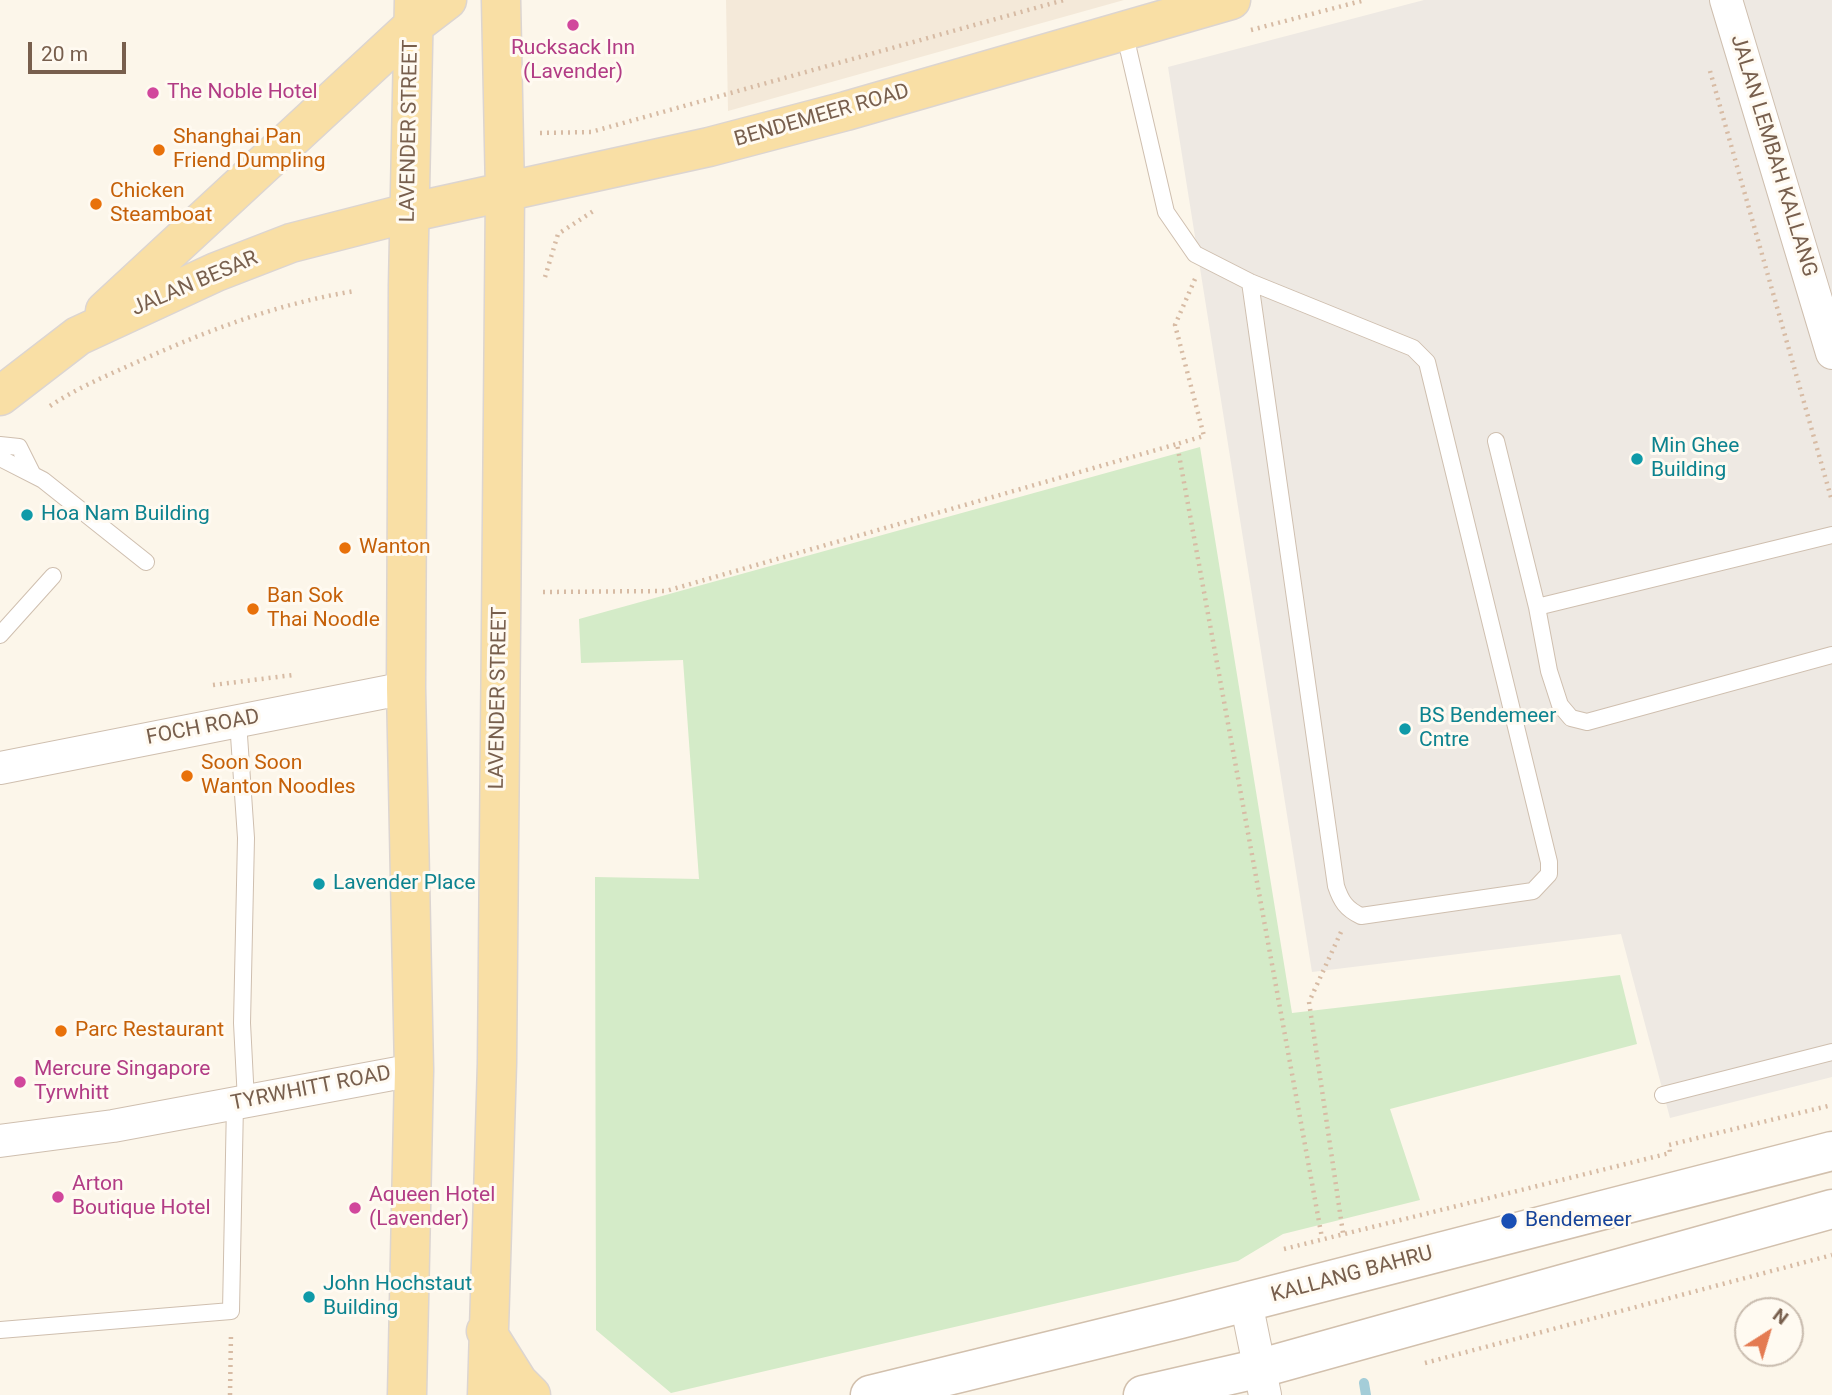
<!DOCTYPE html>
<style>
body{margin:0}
#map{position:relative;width:1832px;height:1395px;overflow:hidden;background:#fcf6ea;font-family:Roboto,sans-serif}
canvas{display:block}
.north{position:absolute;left:1734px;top:1297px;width:70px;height:70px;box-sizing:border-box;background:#fffaf1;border:2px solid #c9bcaf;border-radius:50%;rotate:37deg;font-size:19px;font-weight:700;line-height:28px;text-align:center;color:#785f4d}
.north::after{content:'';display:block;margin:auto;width:24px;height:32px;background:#e47b52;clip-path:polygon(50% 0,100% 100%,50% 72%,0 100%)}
.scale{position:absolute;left:28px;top:42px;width:98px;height:32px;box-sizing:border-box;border:4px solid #785f4d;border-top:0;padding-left:9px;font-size:21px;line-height:24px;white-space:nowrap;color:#785f4d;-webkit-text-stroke:5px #fffaf1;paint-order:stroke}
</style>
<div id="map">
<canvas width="1832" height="1395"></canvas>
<div class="north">N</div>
<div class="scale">20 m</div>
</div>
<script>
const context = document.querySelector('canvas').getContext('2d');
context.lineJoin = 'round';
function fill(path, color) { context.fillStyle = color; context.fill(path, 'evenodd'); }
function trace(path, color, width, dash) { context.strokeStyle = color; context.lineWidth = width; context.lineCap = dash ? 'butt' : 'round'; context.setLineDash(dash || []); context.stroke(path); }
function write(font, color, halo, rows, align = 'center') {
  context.font = font + ' Roboto,sans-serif'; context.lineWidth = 6; context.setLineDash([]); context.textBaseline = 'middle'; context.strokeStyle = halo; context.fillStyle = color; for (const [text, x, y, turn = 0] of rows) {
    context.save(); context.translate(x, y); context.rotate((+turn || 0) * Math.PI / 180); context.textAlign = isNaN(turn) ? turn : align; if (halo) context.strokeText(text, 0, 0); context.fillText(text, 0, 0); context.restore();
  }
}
const residential = new Path2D(`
 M 726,0 L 1124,0 L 728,111 Z`);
const industrial = new Path2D(`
 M 1424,0 L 1832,0 L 1832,1077 L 1670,1118 L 1621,934 L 1312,972 L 1168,67 Z`);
const green = new Path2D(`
 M 1200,447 L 1292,1013 L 1620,975 L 1637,1044 L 1390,1109 L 1420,1200 L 1283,1234 L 1238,1261 L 671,1393 L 596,1330 L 595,877 L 699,879 L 683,660 L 581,663 L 579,619 Z`);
const stream = new Path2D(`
 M 1364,1383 L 1366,1395`);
const path = new Path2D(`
 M 1251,30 L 1365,0
 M 1710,71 L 1832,501
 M 540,133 L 591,132 L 1064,0
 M 545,277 L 558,234 L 595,210
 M 1195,279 L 1175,325 L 1204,436 L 1177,444 L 1322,1238
 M 50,406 C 80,386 113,373 146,358 C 214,328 281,303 355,291
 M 543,592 L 666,591 L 1177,444
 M 213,685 L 293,675
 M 1341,932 L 1309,1002 L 1343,1233
 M 1284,1249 L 1670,1153 L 1669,1145 L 1832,1105
 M 1425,1363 L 1832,1255
 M 230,1395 L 231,1333`);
const service = new Path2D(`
 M 1124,31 L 1166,212 L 1195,254 L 1250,282 L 1413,348 L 1427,362 L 1549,862 L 1549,874 L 1533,891 L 1361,916 C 1346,909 1341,901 1336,886 L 1250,282
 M 1496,441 L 1537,607 L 1549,671 L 1560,705 L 1571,718 L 1587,722 L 1832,655
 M 0,445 L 19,447 L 32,473
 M 0,458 L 43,480 L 146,562
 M 1537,607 L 1832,535
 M 0,635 L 53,576
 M 238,721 L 246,838 L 242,1023 L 246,1101
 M 1663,1095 L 1832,1052
 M 0,1330 L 231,1311 L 235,1103`);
const minor = new Path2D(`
 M 1726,0 L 1832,353
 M 0,768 L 406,688
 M 0,1141 L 113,1126 L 414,1070
 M 1246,1302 L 1265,1395`);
const secondary = new Path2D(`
 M 870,1395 L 1180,1319 L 1832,1151
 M 1143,1395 L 1261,1368 L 1832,1209`);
const primary = new Path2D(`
 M 105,311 L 413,26 L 447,0
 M 0,396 L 78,336 L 216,272 L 291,243 L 408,213 L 709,147 L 846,111 L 1231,0
 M 486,1331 L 518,1382 L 531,1395
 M 407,1395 L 414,1070 L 406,688 L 408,286 L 414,0
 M 487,1395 L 497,1063 L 505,192 L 501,0`);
const markers = [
 [573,25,7,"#d1479c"],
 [153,93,7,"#d1479c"],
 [159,150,7,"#e8710a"],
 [96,204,7,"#e8710a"],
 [1637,459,7,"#0f9aa8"],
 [27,515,7,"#0f9aa8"],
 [345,548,7,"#e8710a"],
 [253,609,7,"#e8710a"],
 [1405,729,7,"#0f9aa8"],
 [187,776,7,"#e8710a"],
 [319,884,7,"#0f9aa8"],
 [61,1031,7,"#e8710a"],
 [20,1082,7,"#d1479c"],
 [58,1197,7,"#d1479c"],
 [355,1208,7,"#d1479c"],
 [1509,1221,9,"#1a4fb4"],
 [309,1297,7,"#0f9aa8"]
];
const hotelNames = [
 ["Rucksack Inn",573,49,"center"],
 ["(Lavender)",573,73,"center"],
 ["The Noble Hotel",167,93],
 ["Mercure Singapore",34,1070],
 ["Tyrwhitt",34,1094],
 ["Arton",72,1185],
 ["Boutique Hotel",72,1209],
 ["Aqueen Hotel",369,1196],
 ["(Lavender)",369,1220]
];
const streetNames = [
 ["BENDEMEER ROAD",822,116,-16],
 ["LAVENDER STREET",410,131,-89],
 ["JALAN LEMBAH KALLANG",1773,156,73],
 ["JALAN BESAR",195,284,-23],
 ["LAVENDER STREET",499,698,-89],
 ["FOCH ROAD",203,728,-11],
 ["TYRWHITT ROAD",311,1089,-11],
 ["KALLANG BAHRU",1352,1275,-15]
];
const foodNames = [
 ["Shanghai Pan",173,138],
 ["Friend Dumpling",173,162],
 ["Chicken",110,192],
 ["Steamboat",110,216],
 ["Wanton",359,548],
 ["Ban Sok",267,597],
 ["Thai Noodle",267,621],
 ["Soon Soon",201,764],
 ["Wanton Noodles",201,788],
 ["Parc Restaurant",75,1031]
];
const cultureNames = [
 ["Min Ghee",1651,447],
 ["Building",1651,471],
 ["Hoa Nam Building",41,515],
 ["BS Bendemeer",1419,717],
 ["Cntre",1419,741],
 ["Lavender Place",333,884],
 ["John Hochstaut",323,1285],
 ["Building",323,1309]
];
const transitNames = [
 ["Bendemeer",1525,1221]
];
fill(residential, '#f4e9d9');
fill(industrial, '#eee9e3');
fill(green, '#d4ebc8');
trace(stream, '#a4cdd8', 10);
trace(service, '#cfbfaf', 18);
trace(minor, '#cfbfaf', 34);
trace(secondary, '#d2c0ad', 41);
trace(primary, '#dcd5d1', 41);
trace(path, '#d7bba4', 4.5, [2, 5]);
trace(service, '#fff', 16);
trace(minor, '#fff', 32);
trace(secondary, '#fff', 38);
trace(primary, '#f9dfa5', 38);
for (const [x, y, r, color] of markers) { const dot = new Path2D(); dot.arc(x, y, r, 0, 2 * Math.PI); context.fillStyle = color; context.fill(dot); trace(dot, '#fffaf1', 2.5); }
write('21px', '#b23c85', '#fffaf1', hotelNames, 'left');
write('21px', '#785f4d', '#fffaf1', streetNames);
write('21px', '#c56008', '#fffaf1', foodNames, 'left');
write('21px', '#0d838f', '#fffaf1', cultureNames, 'left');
write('21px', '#164399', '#fffaf1', transitNames, 'left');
</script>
